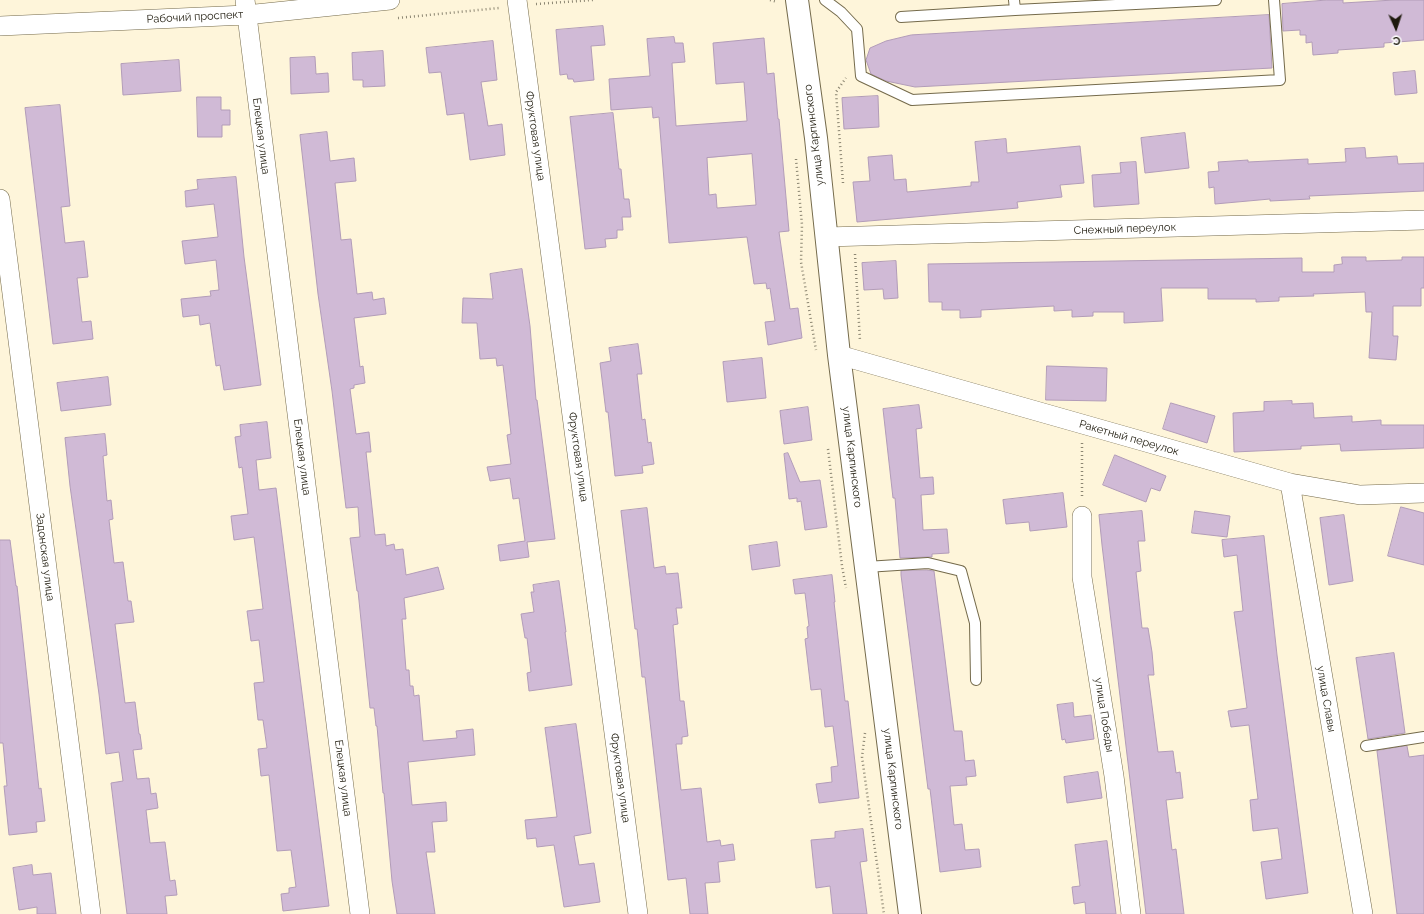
<!DOCTYPE html>
<meta charset="utf-8">
<style>
body{margin:0}
#map{position:relative;width:1424px;height:914px;overflow:hidden;background:#fef5da;font-family:Raleway,sans-serif}
canvas{display:block}
.north{position:absolute;left:1376px;top:8px;width:40px;height:40px;-webkit-text-stroke:3px #fff;paint-order:stroke;rotate:177deg;font-size:11px;font-weight:700;line-height:16px;text-align:center;color:#1e1a0d}
.north::after{content:'';display:block;margin:auto;width:14px;height:18px;background:#1e1a0d;clip-path:polygon(50% 0,100% 100%,50% 72%,0 100%)}
</style>
<div id="map">
<canvas width="1424" height="914"></canvas>
<div class="north">С</div>
</div>
<script>
const context = document.querySelector('canvas').getContext('2d');
context.lineJoin = 'round';
function fill(path, color) { context.fillStyle = color; context.fill(path, 'evenodd'); }
function trace(path, color, width, dash) { context.strokeStyle = color; context.lineWidth = width; context.lineCap = dash ? 'butt' : 'round'; context.setLineDash(dash || []); context.stroke(path); }
function write(font, color, halo, rows, align = 'center') {
  context.font = font + ' Raleway,sans-serif'; context.lineWidth = 3; context.setLineDash([]); context.textBaseline = 'middle'; context.strokeStyle = halo; context.fillStyle = color; for (const [text, x, y, turn = 0] of rows) {
    context.save(); context.translate(x, y); context.rotate((+turn || 0) * Math.PI / 180); context.textAlign = isNaN(turn) ? turn : align; if (halo) context.strokeText(text, 0, 0); context.fillText(text, 0, 0); context.restore();
  }
}
const building = new Path2D(`
 M 1327,0 L 1343,0 L 1343,3 L 1394,0 L 1424,0 L 1424,40 L 1384,43 L 1384,47 L 1338,50 L 1338,53 L 1313,55 L 1312,42 L 1306,43 L 1306,35 L 1300,35 L 1300,30 L 1283,31 L 1282,4 Z
 M 1269,15 L 1272,68 L 915,87 L 886,81 L 871,74 L 866,60 L 870,48 L 886,41 L 911,35 Z
 M 603,26 L 605,45 L 591,46 L 594,80 L 574,82 L 573,79 L 568,79 L 567,74 L 560,75 L 556,30 Z
 M 674,37 L 675,43 L 683,43 L 685,62 L 672,63 L 676,126 L 747,121 L 744,82 L 716,84 L 713,43 L 764,38 L 767,74 L 774,73 L 778,119 L 779,119 L 789,231 L 779,232 L 790,309 L 798,308 L 802,338 L 768,345 L 765,322 L 775,321 L 770,288 L 767,289 L 766,283 L 754,284 L 747,237 L 669,243 L 659,117 L 653,118 L 652,107 L 611,110 L 609,79 L 650,76 L 647,39 ZM 752,154 L 756,205 L 717,208 L 716,194 L 709,195 L 707,158 Z
 M 493,41 L 497,80 L 481,82 L 488,126 L 502,124 L 505,155 L 470,160 L 464,113 L 447,115 L 441,72 L 429,73 L 426,48 Z
 M 383,51 L 385,86 L 363,87 L 363,80 L 353,80 L 352,53 Z
 M 315,57 L 316,74 L 328,73 L 329,92 L 291,94 L 290,58 Z
 M 179,60 L 181,91 L 123,95 L 121,64 Z
 M 1415,71 L 1417,93 L 1395,95 L 1393,73 Z
 M 878,96 L 879,127 L 844,129 L 842,98 Z
 M 197,97 L 221,97 L 221,110 L 230,110 L 230,125 L 222,125 L 222,137 L 198,137 Z
 M 60,105 L 70,206 L 61,207 L 65,243 L 84,241 L 88,277 L 77,278 L 82,322 L 91,321 L 93,339 L 53,344 L 25,108 Z
 M 613,113 L 619,169 L 621,169 L 624,199 L 629,199 L 631,217 L 622,217 L 623,230 L 617,230 L 617,238 L 605,239 L 606,247 L 585,249 L 570,117 Z
 M 327,132 L 330,161 L 354,158 L 356,181 L 335,183 L 341,240 L 351,239 L 357,294 L 372,292 L 373,300 L 384,298 L 386,314 L 354,318 L 360,367 L 363,366 L 365,383 L 354,385 L 354,388 L 350,389 L 356,434 L 369,432 L 371,452 L 366,452 L 375,535 L 385,534 L 386,546 L 394,544 L 395,550 L 403,549 L 406,575 L 438,567 L 444,589 L 404,598 L 406,619 L 402,619 L 406,670 L 409,670 L 410,686 L 413,686 L 414,696 L 419,695 L 423,741 L 457,738 L 456,731 L 473,729 L 475,755 L 408,762 L 412,805 L 446,802 L 447,821 L 432,822 L 435,852 L 426,852 L 435,914 L 397,914 L 392,881 L 384,793 L 383,793 L 377,726 L 376,726 L 374,708 L 370,708 L 358,591 L 357,591 L 350,538 L 360,537 L 358,507 L 346,508 L 332,391 L 318,294 L 300,135 Z
 M 1185,133 L 1189,168 L 1145,173 L 1141,138 Z
 M 1006,139 L 1007,153 L 1080,146 L 1084,183 L 1060,185 L 1062,197 L 1017,202 L 1018,208 L 857,222 L 853,182 L 870,181 L 868,157 L 892,155 L 894,180 L 906,179 L 907,192 L 971,186 L 971,182 L 979,182 L 975,142 Z
 M 1365,148 L 1366,158 L 1397,156 L 1398,164 L 1424,163 L 1424,191 L 1309,196 L 1310,199 L 1270,201 L 1270,199 L 1215,204 L 1214,187 L 1209,188 L 1208,172 L 1219,171 L 1218,162 L 1248,160 L 1248,162 L 1308,159 L 1308,164 L 1346,162 L 1345,149 Z
 M 1136,162 L 1139,204 L 1094,207 L 1092,175 L 1121,173 L 1120,163 Z
 M 236,177 L 244,257 L 261,385 L 224,390 L 220,365 L 216,366 L 210,323 L 200,325 L 199,315 L 183,317 L 181,299 L 211,296 L 210,291 L 219,290 L 216,260 L 185,264 L 182,241 L 218,237 L 214,204 L 186,207 L 185,191 L 198,189 L 197,180 Z
 M 1342,257 L 1366,257 L 1366,261 L 1402,260 L 1402,257 L 1424,257 L 1424,288 L 1421,288 L 1421,306 L 1393,306 L 1393,336 L 1398,336 L 1396,360 L 1369,358 L 1372,312 L 1366,312 L 1365,292 L 1313,294 L 1314,296 L 1279,297 L 1279,301 L 1256,302 L 1256,299 L 1208,299 L 1208,288 L 1161,288 L 1163,321 L 1124,323 L 1124,312 L 1093,312 L 1093,316 L 1072,317 L 1072,310 L 1054,311 L 1054,306 L 981,310 L 981,317 L 960,318 L 960,310 L 942,310 L 942,302 L 929,302 L 928,264 L 1302,258 L 1302,272 L 1334,272 L 1334,265 L 1342,264 Z
 M 896,261 L 898,298 L 884,299 L 883,289 L 864,290 L 862,263 Z
 M 522,269 L 530,326 L 536,400 L 537,400 L 555,539 L 527,542 L 529,557 L 500,561 L 498,545 L 525,541 L 519,498 L 513,499 L 510,478 L 490,481 L 487,467 L 511,464 L 507,435 L 511,434 L 503,365 L 497,366 L 496,358 L 480,359 L 477,323 L 462,323 L 463,298 L 493,299 L 490,274 Z
 M 638,344 L 642,374 L 637,374 L 642,420 L 645,419 L 648,443 L 651,442 L 654,464 L 642,466 L 643,473 L 615,476 L 608,412 L 606,412 L 600,363 L 611,361 L 609,348 Z
 M 762,358 L 766,398 L 727,402 L 723,362 Z
 M 1047,366 L 1107,368 L 1106,401 L 1046,400 Z
 M 108,377 L 111,405 L 61,411 L 57,383 Z
 M 1292,401 L 1292,404 L 1313,403 L 1314,418 L 1352,416 L 1352,422 L 1381,420 L 1381,425 L 1424,425 L 1424,448 L 1341,451 L 1340,444 L 1301,446 L 1301,449 L 1234,452 L 1233,413 L 1264,411 L 1264,402 Z
 M 1171,403 L 1215,416 L 1207,443 L 1163,429 Z
 M 919,405 L 922,428 L 916,429 L 920,478 L 933,477 L 934,494 L 921,495 L 923,530 L 947,529 L 949,553 L 932,554 L 932,557 L 928,557 L 900,558 L 895,498 L 893,498 L 883,409 Z
 M 808,407 L 812,440 L 784,444 L 780,411 Z
 M 267,422 L 271,458 L 256,460 L 259,490 L 276,488 L 329,906 L 283,911 L 281,894 L 289,893 L 289,888 L 296,887 L 291,850 L 277,851 L 269,775 L 261,776 L 258,749 L 267,748 L 263,720 L 258,720 L 254,683 L 264,682 L 259,640 L 251,641 L 247,611 L 263,609 L 254,537 L 234,540 L 231,516 L 248,514 L 242,467 L 239,468 L 235,437 L 241,436 L 240,425 Z
 M 105,434 L 107,455 L 103,456 L 107,501 L 111,500 L 113,519 L 109,520 L 114,563 L 123,562 L 128,601 L 131,601 L 134,622 L 115,624 L 125,703 L 135,702 L 139,734 L 140,734 L 142,749 L 133,750 L 137,779 L 149,778 L 151,794 L 156,793 L 158,808 L 146,810 L 150,843 L 165,842 L 170,881 L 175,880 L 177,895 L 165,896 L 167,914 L 127,914 L 111,783 L 123,781 L 119,752 L 106,754 L 99,694 L 70,486 L 65,438 Z
 M 788,453 L 800,482 L 820,480 L 827,527 L 805,530 L 801,501 L 797,502 L 797,498 L 789,499 L 784,454 Z
 M 1115,455 L 1166,476 L 1160,491 L 1151,488 L 1146,502 L 1103,485 Z
 M 1063,493 L 1067,527 L 1030,531 L 1029,522 L 1006,524 L 1003,500 Z
 M 1401,507 L 1424,513 L 1424,565 L 1388,556 Z
 M 647,508 L 654,568 L 665,566 L 666,574 L 678,573 L 682,608 L 676,608 L 678,624 L 673,625 L 680,701 L 684,701 L 688,736 L 682,737 L 682,744 L 676,744 L 681,790 L 701,788 L 707,842 L 720,840 L 721,846 L 733,844 L 735,860 L 718,862 L 720,882 L 705,883 L 708,914 L 690,914 L 686,878 L 668,880 L 645,677 L 642,677 L 637,629 L 635,629 L 621,511 Z
 M 1142,511 L 1145,541 L 1138,541 L 1141,571 L 1136,572 L 1142,628 L 1148,628 L 1152,652 L 1154,675 L 1148,675 L 1158,752 L 1173,751 L 1176,773 L 1180,772 L 1183,798 L 1166,800 L 1172,850 L 1176,849 L 1184,914 L 1146,914 L 1102,545 L 1099,515 Z
 M 1195,511 L 1230,516 L 1227,537 L 1192,533 Z
 M 1344,515 L 1353,581 L 1329,585 L 1320,518 Z
 M 1264,536 L 1277,655 L 1308,893 L 1266,899 L 1261,862 L 1282,859 L 1278,828 L 1253,831 L 1250,800 L 1258,799 L 1249,725 L 1231,727 L 1228,711 L 1247,708 L 1234,612 L 1243,611 L 1237,555 L 1224,557 L 1222,540 Z
 M 0,540 L 10,540 L 16,586 L 17,586 L 39,789 L 41,788 L 45,821 L 36,822 L 37,832 L 9,835 L 4,786 L 7,786 L 3,743 L 0,743 Z
 M 777,542 L 780,566 L 752,570 L 749,546 Z
 M 927,570 L 934,571 L 954,731 L 962,731 L 965,761 L 974,760 L 976,776 L 966,777 L 967,785 L 950,786 L 954,825 L 962,824 L 965,850 L 979,849 L 981,867 L 940,872 L 930,789 L 928,789 L 901,575 L 901,571 Z
 M 832,575 L 835,602 L 834,602 L 845,701 L 848,701 L 859,798 L 819,803 L 816,784 L 832,782 L 831,767 L 838,766 L 833,726 L 825,727 L 821,689 L 811,690 L 805,639 L 808,638 L 807,627 L 809,626 L 805,593 L 795,594 L 793,580 Z
 M 559,581 L 566,632 L 565,632 L 572,685 L 529,691 L 527,673 L 531,672 L 527,638 L 525,638 L 521,614 L 534,612 L 531,592 L 534,592 L 533,585 Z
 M 1394,653 L 1405,733 L 1368,739 L 1356,658 Z
 M 1073,703 L 1074,717 L 1091,715 L 1094,739 L 1066,743 L 1065,739 L 1062,740 L 1057,705 Z
 M 576,724 L 591,833 L 574,836 L 579,865 L 594,863 L 600,902 L 564,907 L 554,845 L 537,847 L 536,838 L 527,839 L 525,820 L 557,817 L 545,728 Z
 M 1407,746 L 1409,757 L 1424,755 L 1424,914 L 1397,914 L 1377,751 Z
 M 1098,772 L 1102,798 L 1067,803 L 1064,777 Z
 M 863,829 L 867,861 L 860,862 L 867,914 L 833,914 L 830,886 L 816,888 L 811,840 L 835,838 L 835,832 Z
 M 1107,841 L 1116,914 L 1086,914 L 1085,902 L 1074,904 L 1072,887 L 1080,886 L 1075,845 Z
 M 32,865 L 33,875 L 51,873 L 56,914 L 37,914 L 37,907 L 19,910 L 13,868 Z`);
const path = new Path2D(`
 M 770,0 L 777,2
 M 536,4 L 593,0
 M 398,18 L 499,8
 M 796,159 L 802,225 L 801,262 L 816,350
 M 843,183 L 836,92 L 846,78
 M 855,254 L 860,341
 M 1082,443 L 1082,498
 M 828,449 L 842,566 L 846,588
 M 865,733 L 862,757 L 884,914`);
const service = new Path2D(`
 M 825,0 L 841,12 L 857,29 L 861,76 L 912,100 L 1280,80 L 1274,0
 M 1015,10 L 1216,0
 M 901,17 L 1015,10 L 1014,0
 M 866,567 L 928,563 L 961,571 L 975,623 L 976,680
 M 1366,746 L 1424,737`);
const minor = new Path2D(`
 M 245,0 L 360,914
 M 517,0 L 638,914
 M 0,26 L 246,15 L 390,0
 M 0,199 L 91,914
 M 826,237 L 1424,220
 M 839,355 L 1290,483 L 1360,495 L 1424,493
 M 1290,483 L 1363,914
 M 1082,516 L 1082,577 L 1114,776 L 1131,914`);
const tertiary = new Path2D(`
 M 797,0 L 816,138 L 839,355 L 910,914`);
const streetNames = [
 ["Рабочий проспект",195,17,-3],
 ["улица Карпинского",814,135,-97],
 ["Елецкая улица",261,136,83],
 ["Фруктовая улица",535,136,82],
 ["Снежный переулок",1125,229,-2],
 ["Ракетный переулок",1129,438,16],
 ["Елецкая улица",302,457,83],
 ["Фруктовая улица",578,457,82],
 ["улица Карпинского",852,457,83],
 ["Задонская улица",45,557,83],
 ["улица Славы",1326,699,80],
 ["улица Победы",1104,715,81],
 ["Елецкая улица",343,778,83],
 ["Фруктовая улица",620,778,82],
 ["улица Карпинского",893,779,83]
];
fill(building, '#d0bad6');
trace(building, '#b29cb8', 1);
trace(service, '#746a4b', 12);
trace(minor, '#746a4b', 20);
trace(tertiary, '#746a4b', 24);
trace(path, '#8c8672', 2.5, [1, 3]);
trace(service, '#fff', 10);
trace(minor, '#fff', 19);
trace(tertiary, '#fff', 22);
write('11px', '#1e1a0d', '#fff', streetNames);
</script>
